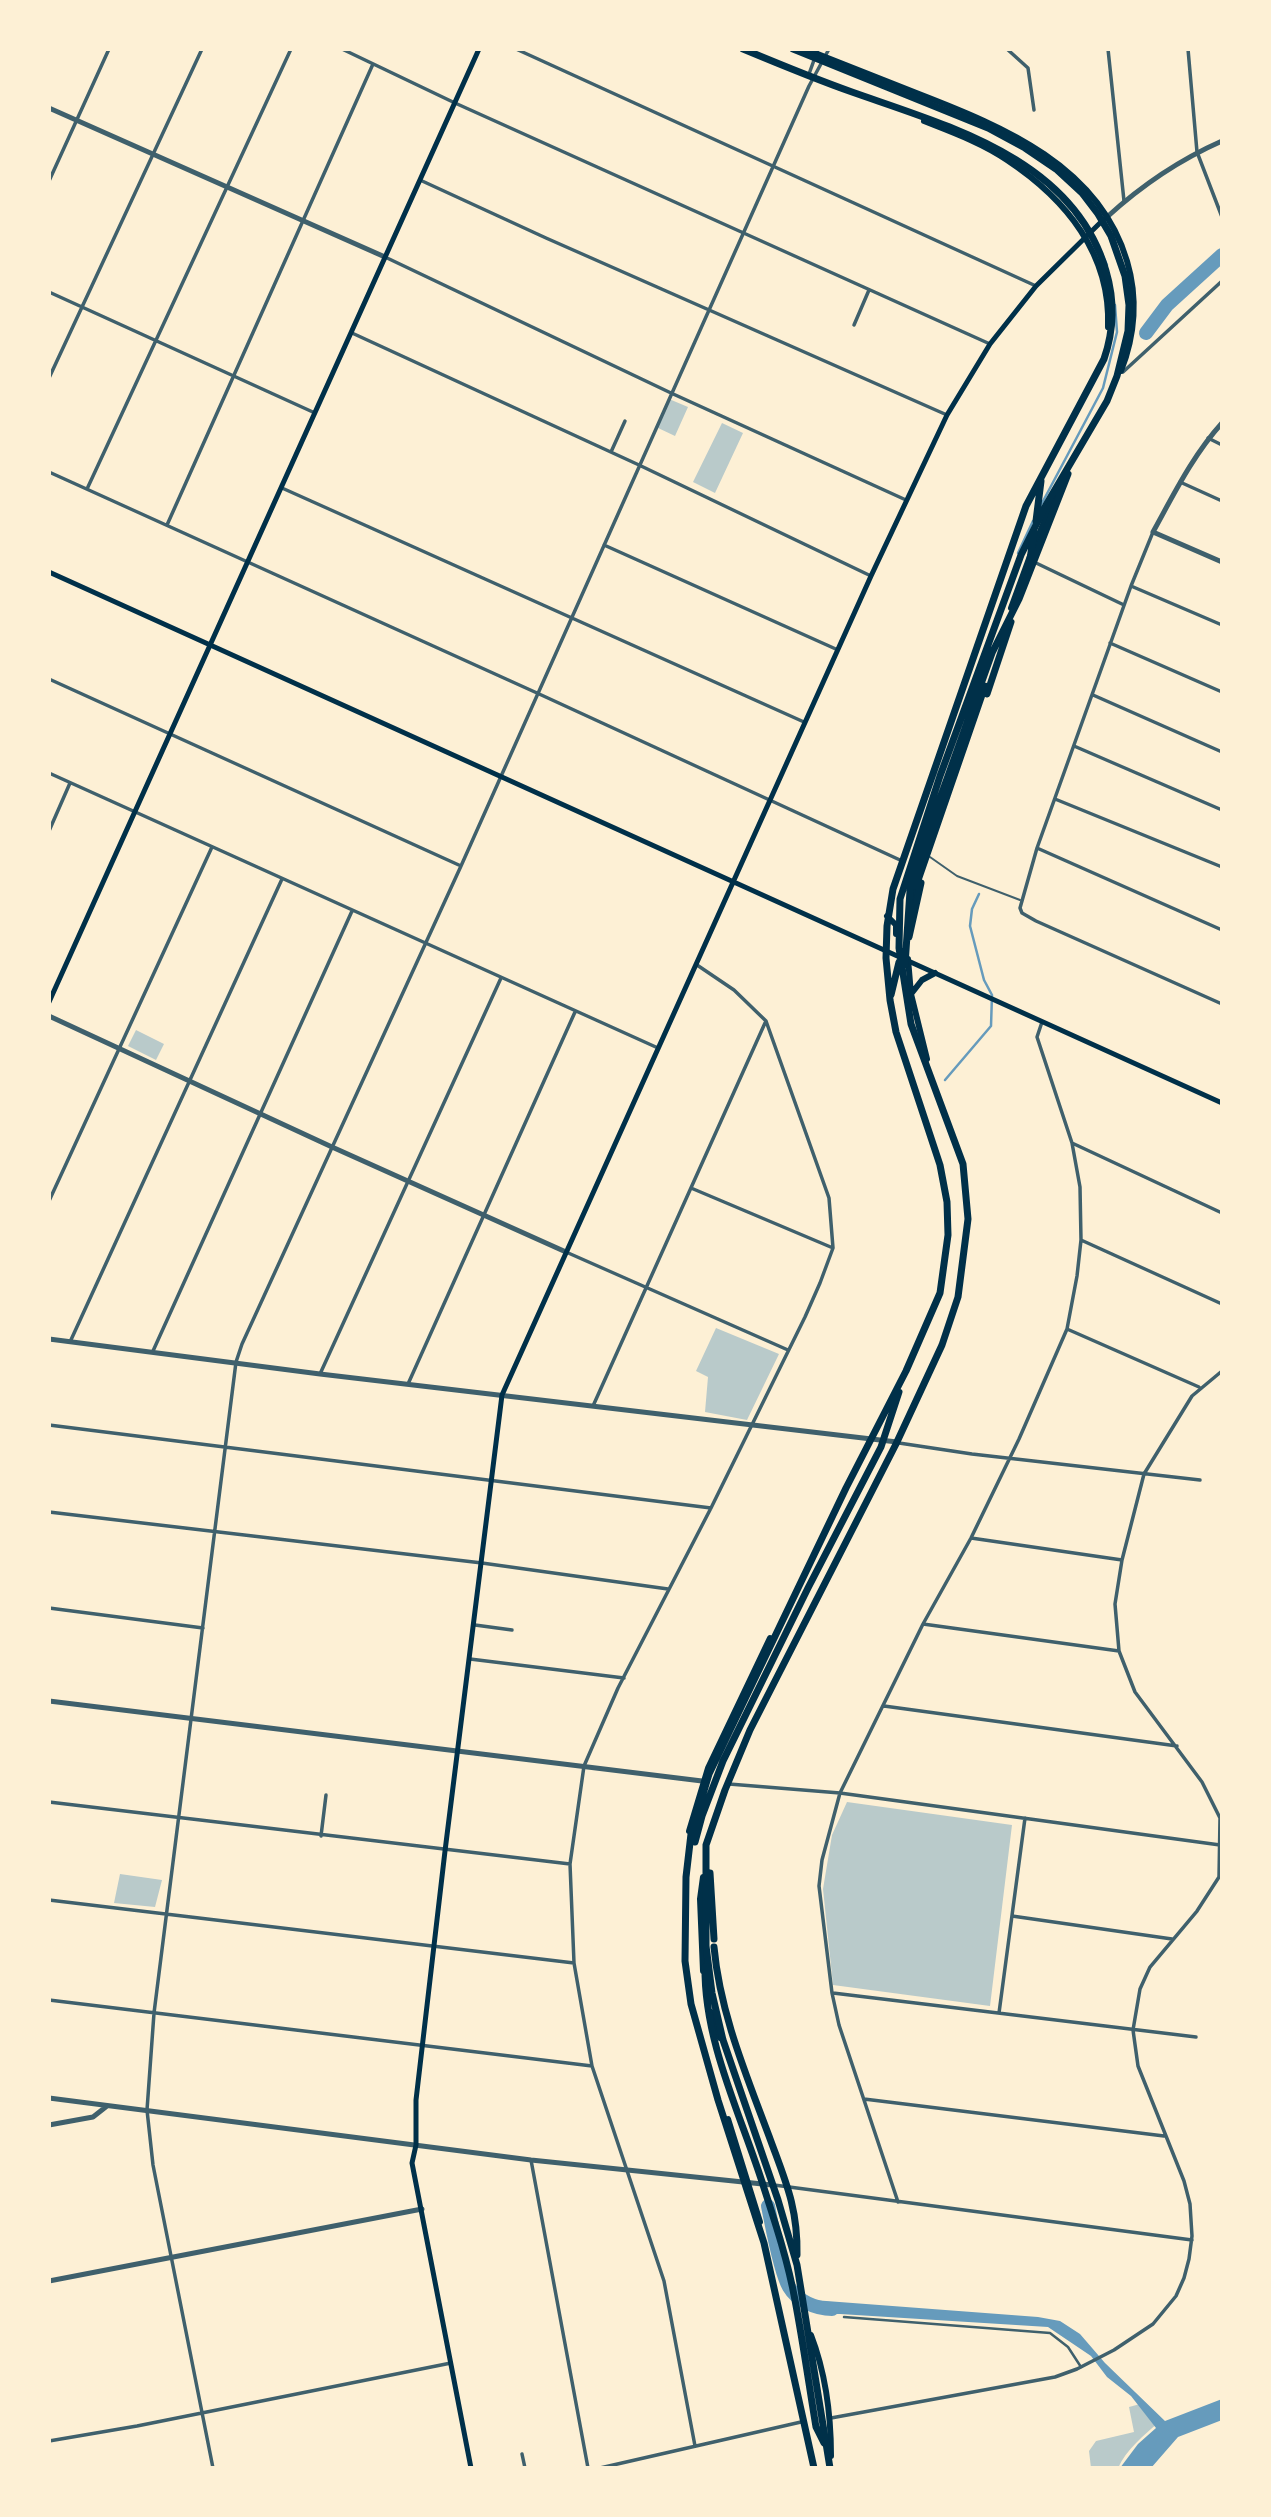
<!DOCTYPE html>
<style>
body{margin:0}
#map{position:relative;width:1271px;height:2517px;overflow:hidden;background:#fdf0d5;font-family:"PT Sans",sans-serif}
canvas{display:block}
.frame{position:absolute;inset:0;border:51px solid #fdf0d5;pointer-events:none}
</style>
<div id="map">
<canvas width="1271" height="2517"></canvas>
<div class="frame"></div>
</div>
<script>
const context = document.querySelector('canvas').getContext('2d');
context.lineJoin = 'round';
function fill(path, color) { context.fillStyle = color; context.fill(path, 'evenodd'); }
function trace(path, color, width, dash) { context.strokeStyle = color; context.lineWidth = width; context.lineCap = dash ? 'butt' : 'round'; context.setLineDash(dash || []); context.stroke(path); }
const green = new Path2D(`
 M 669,399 L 688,407 L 675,436 L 656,427 Z
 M 722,423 L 743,433 L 715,493 L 693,482 Z
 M 136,1030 L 164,1044 L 156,1060 L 128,1046 Z
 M 716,1328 L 779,1354 L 747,1420 L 705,1412 L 708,1377 L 696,1371 Z
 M 847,1802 L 1012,1825 L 990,2006 L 833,1985 L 823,1889 L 832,1835 Z
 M 120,1874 L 162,1880 L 155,1907 L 114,1903 Z
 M 1140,2404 L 1159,2422 C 1144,2435 1126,2450 1118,2468 L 1091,2468 L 1089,2451 L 1096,2441 L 1134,2432 L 1129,2407 Z`);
const water = new Path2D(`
 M 813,2300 L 1038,2317 L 1060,2321 L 1080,2334 L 1105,2363 L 1165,2421 L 1222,2399 L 1222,2420 L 1178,2437 L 1151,2468 L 1120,2468 L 1138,2444 L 1156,2428 L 1131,2396 L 1107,2377 L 1091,2356 L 1048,2327 L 840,2314 L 817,2314 Z`);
const stream = new Path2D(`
 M 1101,252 L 1107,265
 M 1041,505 L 1103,388 L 1117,332 L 1115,305
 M 1018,553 L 1033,521
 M 945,1080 L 991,1026 L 992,995 L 984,980 L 970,926 L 972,909 L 979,894`);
const river = new Path2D(`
 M 1146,333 L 1167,305 L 1222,255
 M 768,2206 C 772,2225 780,2272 789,2287 C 797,2301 816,2309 832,2309`);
const service = new Path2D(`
 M 930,857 L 957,876 L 1020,900`);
const pedestrian = new Path2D(`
 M 844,2317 L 1050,2333 L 1068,2347 L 1081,2367`);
const minor = new Path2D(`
 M 342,49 L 455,103 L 990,344
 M 516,49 L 1036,286
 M 1007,49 L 1028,68 L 1034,110
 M 1108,49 L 1124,201
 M 1188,49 L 1197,152 L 1222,217
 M 809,74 L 818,49
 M 420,180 L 546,238 L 947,415
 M 49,181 L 109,49
 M 385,257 L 671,393 L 906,500
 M 49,292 L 315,413
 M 854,325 L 869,290
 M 352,333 L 639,465 L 871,576
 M 1123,372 L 1222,281
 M 49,378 L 202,49
 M 1208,438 L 1222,445
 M 611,452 L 625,421
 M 49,472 L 537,693 L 900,860
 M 1180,482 L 1222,501
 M 282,488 L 804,722
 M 87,489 L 291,49
 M 167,525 L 373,64
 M 1153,532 L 1131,586 L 1037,848 L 1020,908 L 1022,913 L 1036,921 L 1222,1004
 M 604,545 L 838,650
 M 1034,562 L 1124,605
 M 1131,586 L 1222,625
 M 1110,643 L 1222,692
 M 49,679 L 461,866
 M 1093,695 L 1222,752
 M 1074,746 L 1222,810
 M 49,773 L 658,1048
 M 1055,799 L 1222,867
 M 49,831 L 70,783
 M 1037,848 L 1222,930
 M 1072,1143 L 1222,1213
 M 691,1188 L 833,1248
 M 49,1201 L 212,847
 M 1081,1240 L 1222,1304
 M 566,1252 L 788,1350
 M 1067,1329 L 1199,1387
 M 70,1342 L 282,879
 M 153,1351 L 352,911
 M 320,1374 L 501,978
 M 408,1384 L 575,1012
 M 593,1406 L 765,1023
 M 49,1425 L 711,1508
 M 899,1443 L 972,1454 L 1200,1480
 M 49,1512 L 482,1563 L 668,1589
 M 971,1538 L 1122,1560
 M 49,1608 L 203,1628
 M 923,1624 L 1119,1651
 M 475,1625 L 512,1630
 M 470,1659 L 624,1678
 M 884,1706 L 1177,1746
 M 729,1784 L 840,1793 L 1220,1845
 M 49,1802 L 570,1864
 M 321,1836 L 326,1795
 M 49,1900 L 574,1963
 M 1012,1916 L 1172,1939
 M 833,1993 L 1196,2037
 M 49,2000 L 592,2066
 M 999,2013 L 1025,1818
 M 864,2099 L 1164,2136
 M 531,2160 L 588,2468
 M 774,2185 L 1192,2240
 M 898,2202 L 839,2025 L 832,1993 L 819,1886 L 822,1860 L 840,1793 L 923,1624 L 971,1538 L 1019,1439 L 1067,1329 L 1077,1276 L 1081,1240 L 1080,1187 L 1072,1143 L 1037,1037 L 1042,1022
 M 831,2418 L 1055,2377 L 1077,2369 L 1114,2350 L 1153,2324 L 1176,2296 L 1184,2278 L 1189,2259 L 1192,2236 L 1190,2204 L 1184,2181 L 1138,2066 L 1133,2030 L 1140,1989 L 1150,1967 L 1197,1911 L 1219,1877 L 1220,1818 L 1202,1782 L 1135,1692 L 1119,1651 L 1115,1604 L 1122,1560 L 1144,1474 L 1192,1396 L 1222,1371
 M 49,2441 L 137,2426 L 451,2363
 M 695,2446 L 664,2281 L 592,2066 L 574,1963 L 570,1864 L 584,1766 L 618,1688 L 711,1508 L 805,1317 L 820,1283 L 833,1248 L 829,1198 L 766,1021 L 734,990 L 697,965
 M 522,2454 L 525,2468
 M 213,2468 L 153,2165 L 147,2110 L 154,2013 L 236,1362 L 242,1344 L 461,866 L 809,86 L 829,49
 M 600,2468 L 801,2422`);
const tertiary = new Path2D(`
 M 49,108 L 385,257
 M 1107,217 C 1142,185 1179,160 1222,141
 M 1222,423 C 1193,455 1174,494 1153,532 L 1222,562
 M 49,1016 L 332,1147 L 566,1252
 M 49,1339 L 320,1374 L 897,1442
 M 49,1701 L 702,1781
 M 49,2098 L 531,2160 L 772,2185
 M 49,2125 L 93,2117 L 107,2106
 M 49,2281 L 422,2209`);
const secondary = new Path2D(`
 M 49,572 L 1222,1103
 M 49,1002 L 479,49
 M 471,2468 L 412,2163 L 416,2145 L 416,2100 L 445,1851 L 502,1395 L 871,576 L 947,415 L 990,344 L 1036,286 L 1104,219`);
const primary = new Path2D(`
 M 805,49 C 843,64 881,79 919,94 C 1004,127 1099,166 1127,261 C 1138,298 1135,335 1121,371
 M 924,121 C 952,132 982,143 1007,160 C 1066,199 1111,254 1108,327
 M 1034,546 L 1057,491
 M 1011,608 L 1030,556
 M 911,910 L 917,883
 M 887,916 L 896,925 L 896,934
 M 908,959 L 911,994 L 927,1059
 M 911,994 L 922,980 L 935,973
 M 689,1831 L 708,1768 L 770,1638
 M 703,1971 L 700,1899 L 703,1877
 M 711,2012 L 720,2038
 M 728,2119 L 760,2222
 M 811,2335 C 826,2374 831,2414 831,2456`);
const motorway = new Path2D(`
 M 743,49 C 779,64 815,79 852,92 C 948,126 1074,159 1106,271 C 1115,301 1114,330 1104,359 L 1026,506 L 893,889 L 887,926 L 886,958 L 890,1000 L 896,1032 L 940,1165 L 947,1202 L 948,1235 L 940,1293 L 906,1371 L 846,1488 L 709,1774 L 691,1834 L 686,1877 L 685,1961 L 691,2004 L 718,2100 L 764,2243 L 814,2468
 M 793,49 L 988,128 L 1025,148 L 1056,169 L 1082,193 L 1098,214 L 1111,236 L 1125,276 L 1129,305 L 1128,331 L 1117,376 L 1107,401 L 1046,505 L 1021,555 L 940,776 L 900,899 L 899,948 L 911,1024 L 963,1164 L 968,1219 L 958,1297 L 942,1345 L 896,1444 L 750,1730 L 725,1790 L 706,1845 L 706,1946 L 712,1993 L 723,2040 L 778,2200 L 797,2265 L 830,2468
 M 1036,521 L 1041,481
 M 1030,559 L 1034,533
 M 987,694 L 1011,622
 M 916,886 L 985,686
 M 909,937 L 921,883
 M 905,965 L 910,891 L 918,860 L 992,653 L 1019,599 L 1068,474
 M 891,995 L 899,962
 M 695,1842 L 702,1816 L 723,1761 L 808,1588 L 881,1447 L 899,1392
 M 710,1873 L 714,1939
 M 714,1947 C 720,2013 746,2074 769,2136 C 785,2180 798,2207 797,2255
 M 705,1967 C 704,2043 742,2117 764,2188 C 776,2225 788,2262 795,2300 C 803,2342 809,2385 816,2427 L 824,2443`);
fill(green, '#b9caca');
fill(water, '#669bbc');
trace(stream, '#669bbc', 2.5);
trace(river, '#669bbc', 14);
trace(service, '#3f606c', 2);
trace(pedestrian, '#3f606c', 2.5);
trace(minor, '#3f606c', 3.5);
trace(tertiary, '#3f606c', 5);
trace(secondary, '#003049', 5);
trace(primary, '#003049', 6);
trace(motorway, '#003049', 7);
</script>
